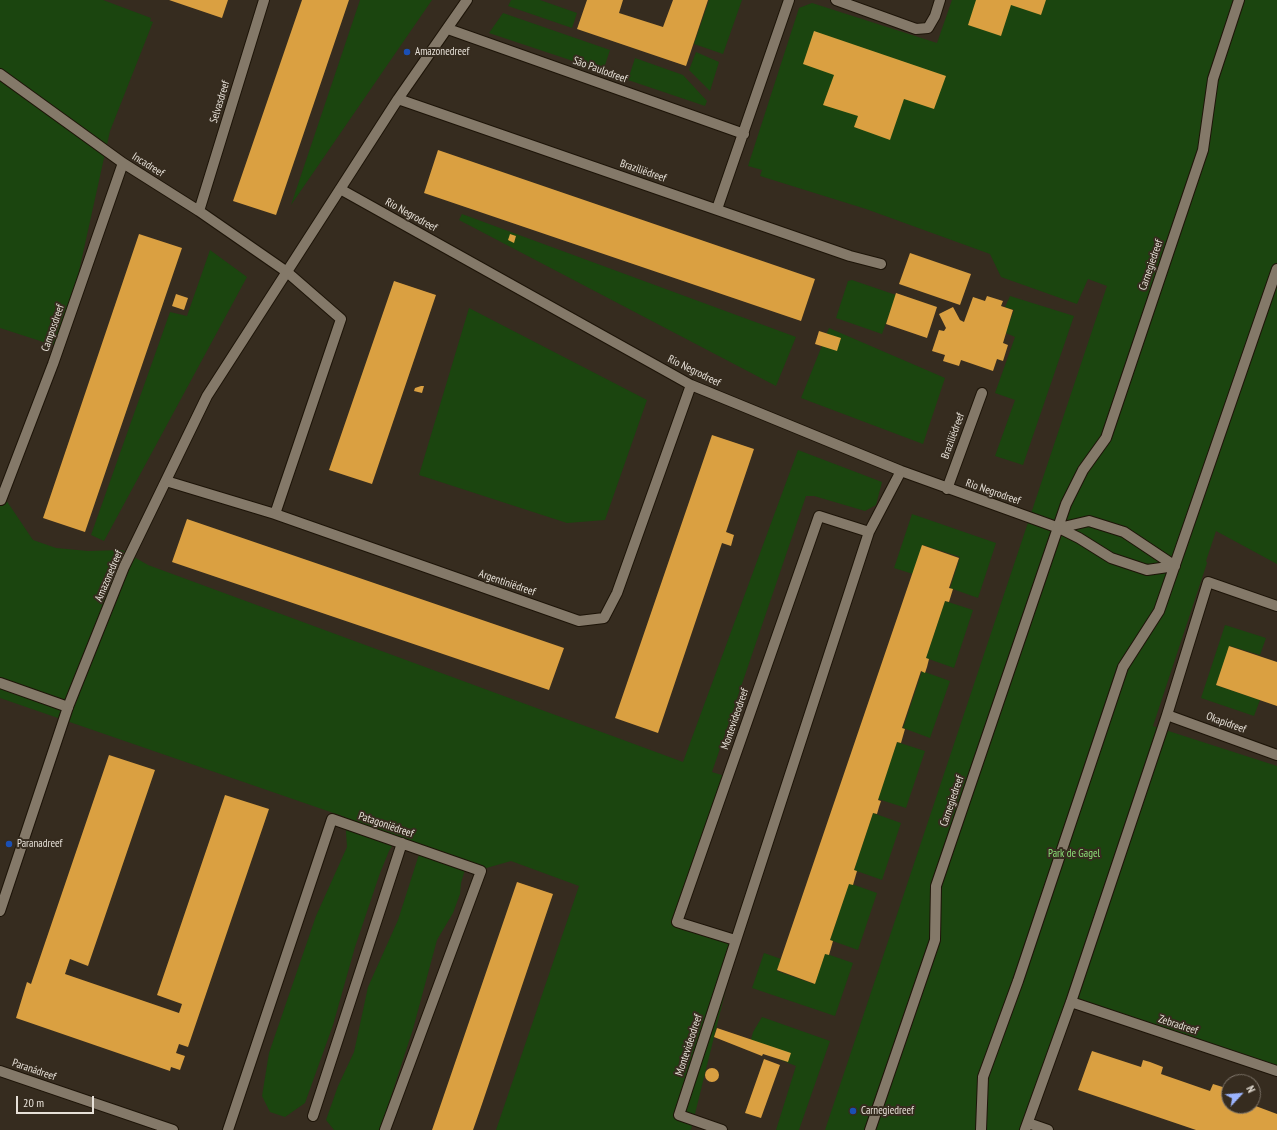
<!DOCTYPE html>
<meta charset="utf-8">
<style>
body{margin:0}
#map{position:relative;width:1277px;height:1130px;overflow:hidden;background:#362c1f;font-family:"PT Sans Narrow",sans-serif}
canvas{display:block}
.north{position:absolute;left:1221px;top:1074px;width:40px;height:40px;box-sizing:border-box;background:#362c1f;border:1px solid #7d7469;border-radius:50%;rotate:64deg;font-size:11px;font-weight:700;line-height:16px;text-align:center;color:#e7e1d8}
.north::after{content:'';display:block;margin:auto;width:14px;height:18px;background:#9cb4fd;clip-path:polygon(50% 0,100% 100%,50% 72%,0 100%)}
.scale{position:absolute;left:16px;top:1096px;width:78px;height:18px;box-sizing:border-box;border:2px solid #e7e1d8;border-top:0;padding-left:5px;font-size:12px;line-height:14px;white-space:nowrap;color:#e7e1d8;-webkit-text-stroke:3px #362c1f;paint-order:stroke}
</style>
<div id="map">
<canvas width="1277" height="1130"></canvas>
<div class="north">N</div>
<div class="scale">20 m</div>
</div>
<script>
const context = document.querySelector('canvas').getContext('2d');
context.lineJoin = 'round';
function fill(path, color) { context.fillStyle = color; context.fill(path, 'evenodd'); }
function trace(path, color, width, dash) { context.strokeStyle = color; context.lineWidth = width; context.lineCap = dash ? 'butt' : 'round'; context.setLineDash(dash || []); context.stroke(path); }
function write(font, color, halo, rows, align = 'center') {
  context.font = font + ' "PT Sans Narrow",sans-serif'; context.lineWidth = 4; context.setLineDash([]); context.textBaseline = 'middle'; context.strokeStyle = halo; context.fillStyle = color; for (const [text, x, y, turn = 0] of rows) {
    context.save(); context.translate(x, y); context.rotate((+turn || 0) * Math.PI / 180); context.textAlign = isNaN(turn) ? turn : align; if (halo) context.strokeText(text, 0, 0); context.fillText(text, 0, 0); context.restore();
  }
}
const green = new Path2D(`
 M 0,0 L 103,0 L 151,18 L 150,21 L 153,22 L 110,131 L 62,348 L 0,328 Z
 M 360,0 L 432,0 L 291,205 Z
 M 511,0 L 540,0 L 577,13 L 572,28 L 508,6 Z
 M 709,0 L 742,0 L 723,54 L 694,44 Z
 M 952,0 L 1277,0 L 1277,564 L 1216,531 L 1206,561 L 1207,563 L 1153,726 L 1277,766 L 1277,1071 L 1071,1002 L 1028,1123 L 1048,1130 L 825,1130 L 1107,286 L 1088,279 L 1077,304 L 1001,277 L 990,254 L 866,209 L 760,176 L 762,170 L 748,166 L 799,8 L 812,3 L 937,43 Z
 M 503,13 L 610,50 L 603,71 L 489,33 Z
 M 696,52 L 719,62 L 710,91 L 689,70 Z
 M 635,58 L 683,75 L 707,101 L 705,106 L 628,80 Z
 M 462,214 L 796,337 L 776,386 L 459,220 Z
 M 210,250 L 247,277 L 104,541 L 91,535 L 170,312 L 187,316 Z
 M 852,280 L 896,295 L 882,334 L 836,318 L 848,281 Z
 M 1010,296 L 1074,316 L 1023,465 L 995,456 L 1015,400 L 995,393 L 1015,337 L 1006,333 L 1014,310 L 1005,307 Z
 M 469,308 L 647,400 L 605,520 L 567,523 L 419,475 Z
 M 829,328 L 945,378 L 923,444 L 801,398 Z
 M 798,450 L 882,482 L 876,505 L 865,511 L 814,496 L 806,496 L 712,772 L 731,778 L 679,927 L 737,944 L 691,1130 L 496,1130 L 579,886 L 511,861 L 483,869 L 467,863 L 461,883 L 460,894 L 453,913 L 437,940 L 413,1029 L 380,1130 L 334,1130 L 326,1120 L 338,1086 L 354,1052 L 368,987 L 398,920 L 422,845 L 398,836 L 389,851 L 380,873 L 355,947 L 333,1025 L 305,1103 L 285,1117 L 270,1112 L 262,1096 L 269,1053 L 316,916 L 347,847 L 345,817 L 0,698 L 0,498 L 6,500 L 33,540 L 56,548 L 88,551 L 122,550 L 148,565 L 683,762 Z
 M 912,514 L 996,543 L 978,598 L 950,588 L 960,557 L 923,545 L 913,574 L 894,568 Z
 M 945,601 L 973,610 L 954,668 L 926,658 Z
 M 1225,625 L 1266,638 L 1260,655 L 1230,646 L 1216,685 L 1260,700 L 1254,716 L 1201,698 Z
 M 922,671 L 950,681 L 930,738 L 903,728 Z
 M 897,742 L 925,751 L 906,808 L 878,799 Z
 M 873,813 L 901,823 L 882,880 L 854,870 Z
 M 849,883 L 877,893 L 858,950 L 830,940 Z
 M 764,953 L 781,959 L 777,971 L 814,984 L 824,953 L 853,963 L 835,1016 L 752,988 Z
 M 762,1017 L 830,1041 L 799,1130 L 776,1130 L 796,1066 L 749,1047 L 753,1032 Z`);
const building = new Path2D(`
 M 169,0 L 228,0 L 222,18 Z
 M 302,0 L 349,0 L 276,215 L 233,201 Z
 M 587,0 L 623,0 L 619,13 L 663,27 L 673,0 L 708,0 L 686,66 L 577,29 Z
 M 976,0 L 1046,0 L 1041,15 L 1011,5 L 1001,36 L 968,25 Z
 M 814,31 L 946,76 L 934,109 L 904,99 L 890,140 L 854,127 L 858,116 L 823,105 L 834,75 L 803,64 Z
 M 438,150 L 815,279 L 801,321 L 424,193 Z
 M 139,234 L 182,248 L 85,532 L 43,518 Z
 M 510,234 L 516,236 L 514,243 L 508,240 Z
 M 910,253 L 971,274 L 960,305 L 899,284 Z
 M 394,281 L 436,295 L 372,484 L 329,470 Z
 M 896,293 L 937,307 L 927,338 L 886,324 Z
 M 176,294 L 188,298 L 184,310 L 172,306 Z
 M 987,296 L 1003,301 L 1001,306 L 1013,310 L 1003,343 L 1008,345 L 1003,361 L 997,359 L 993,371 L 961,360 L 959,366 L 943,361 L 945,355 L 932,351 L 939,330 L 944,331 L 946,328 L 939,314 L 953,307 L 960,320 L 964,322 L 973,297 L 985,301 Z
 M 819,331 L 841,338 L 837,351 L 815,344 Z
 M 421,386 L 424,386 L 422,393 L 414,391 L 415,388 Z
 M 712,435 L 754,449 L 726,532 L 734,535 L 731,546 L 722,543 L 658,733 L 615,718 Z
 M 187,519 L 564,648 L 549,690 L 172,562 Z
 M 922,545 L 959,558 L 949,588 L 953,589 L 949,602 L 945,601 L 926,658 L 929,659 L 927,667 L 925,673 L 921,671 L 902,728 L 905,729 L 901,743 L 897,742 L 878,800 L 881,801 L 879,807 L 877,814 L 873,813 L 854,870 L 857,871 L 853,885 L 849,884 L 830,940 L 833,941 L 829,955 L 825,954 L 815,984 L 777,970 Z
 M 1229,646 L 1277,662 L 1277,706 L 1216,685 Z
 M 109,755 L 155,770 L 88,966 L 70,959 L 65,974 L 179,1013 L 182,1004 L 157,995 L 225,795 L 269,809 L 188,1047 L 179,1044 L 176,1053 L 185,1056 L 180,1070 L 171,1067 L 170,1071 L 16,1018 L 27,982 L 31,984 Z
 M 517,882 L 553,894 L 481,1107 L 473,1130 L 432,1130 Z
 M 717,1028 L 791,1053 L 788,1062 L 763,1054 L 762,1056 L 714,1037 Z
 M 1092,1051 L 1141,1067 L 1143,1060 L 1150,1062 L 1163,1067 L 1161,1074 L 1210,1091 L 1213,1084 L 1229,1089 L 1229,1106 L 1253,1105 L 1277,1114 L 1277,1130 L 1196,1130 L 1078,1090 Z
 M 764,1059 L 780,1065 L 761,1118 L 745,1113 Z
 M705 1075a7 7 0 1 1 14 0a7 7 0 1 1-14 0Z`);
const lane = new Path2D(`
 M 0,683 L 68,707
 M 313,1116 L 402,843
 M 228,1130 L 332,819 L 481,871 L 385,1130`);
const street = new Path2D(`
 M 836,0 L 916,29 L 928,28 L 935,16 L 940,0
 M 448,29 L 744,134
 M 0,74 L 123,163 L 199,211 L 287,272 L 341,319 L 275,514
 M 398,99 L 850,256 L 881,264
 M 340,189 L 691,385 L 901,471 L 1059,528
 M 717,209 L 789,0
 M 199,211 L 264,0
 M 166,481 L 275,514 L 579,621 L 604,618 L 617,593 L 691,385
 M 947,489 L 982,393
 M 1,500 L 53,364 L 123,163
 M 1167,715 L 1277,755
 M 0,911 L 68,707 L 124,567 L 207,396 L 398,99 L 467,0
 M 735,940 L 677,922 L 819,516 L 869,532
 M 1071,1002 L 1277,1071
 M 0,1071 L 173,1130
 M 1028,1123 L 1048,1130
 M 722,1130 L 679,1115 L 869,532 L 901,471
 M 1025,1130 L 1071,1002 L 1167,715 L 1208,582 L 1277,606`);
const secondary = new Path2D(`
 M 1059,528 L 1089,521 L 1124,532 L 1175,566
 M 1059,528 L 1079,538 L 1111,558 L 1147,570 L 1175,566
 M 870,1130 L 935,940 L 936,886 L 1066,504 L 1083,470 L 1106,438 L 1203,150 L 1213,79 L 1239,0
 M 981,1130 L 983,1077 L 1018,981 L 1123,667 L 1159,611 L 1277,269`);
const markers = [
 [407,52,4,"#1a4fb4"],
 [9,844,4,"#1a4fb4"],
 [853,1111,4,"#1a4fb4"]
];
const poiNames = [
 ["Amazonedreef",415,52],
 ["Paranadreef",17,844],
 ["Carnegiedreef",861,1111]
];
const streetNames = [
 ["São Paulodreef",600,70,20],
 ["Selvasdreef",220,102,-73],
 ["Incadreef",148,165,32],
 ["Braziliëdreef",643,171,19],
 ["Rio Negrodreef",411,215,29],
 ["Carnegiedreef",1151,265,-71],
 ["Camposdreef",53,328,-71],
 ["Rio Negrodreef",694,371,26],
 ["Braziliëdreef",953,436,-70],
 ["Rio Negrodreef",993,492,19],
 ["Amazonedreef",109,576,-67],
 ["Argentiniëdreef",507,583,19],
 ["Montevideodreef",735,719,-71],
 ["Okapidreef",1226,723,20],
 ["Carnegiedreef",952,801,-71],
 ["Patagoniëdreef",386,825,19],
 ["Zebradreef",1178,1025,18],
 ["Montevideodreef",689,1045,-72],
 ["Paranádreef",34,1070,19]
];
const parkNames = [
 ["Park de Gagel",1074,854]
];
fill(green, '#1b450f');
fill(building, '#daa041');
trace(lane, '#1d1408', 12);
trace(street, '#1d1408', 12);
trace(secondary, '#1d1408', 12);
trace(lane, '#847969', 10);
trace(street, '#847969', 10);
trace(secondary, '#847969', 10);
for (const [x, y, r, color] of markers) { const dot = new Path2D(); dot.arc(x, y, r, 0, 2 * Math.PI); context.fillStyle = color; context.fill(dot); trace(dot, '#362c1f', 1.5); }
write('11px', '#e7e1d8', '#362c1f', poiNames, 'left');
write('11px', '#e7e1d8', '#362c1f', streetNames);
write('11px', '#8cdf78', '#362c1f', parkNames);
</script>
